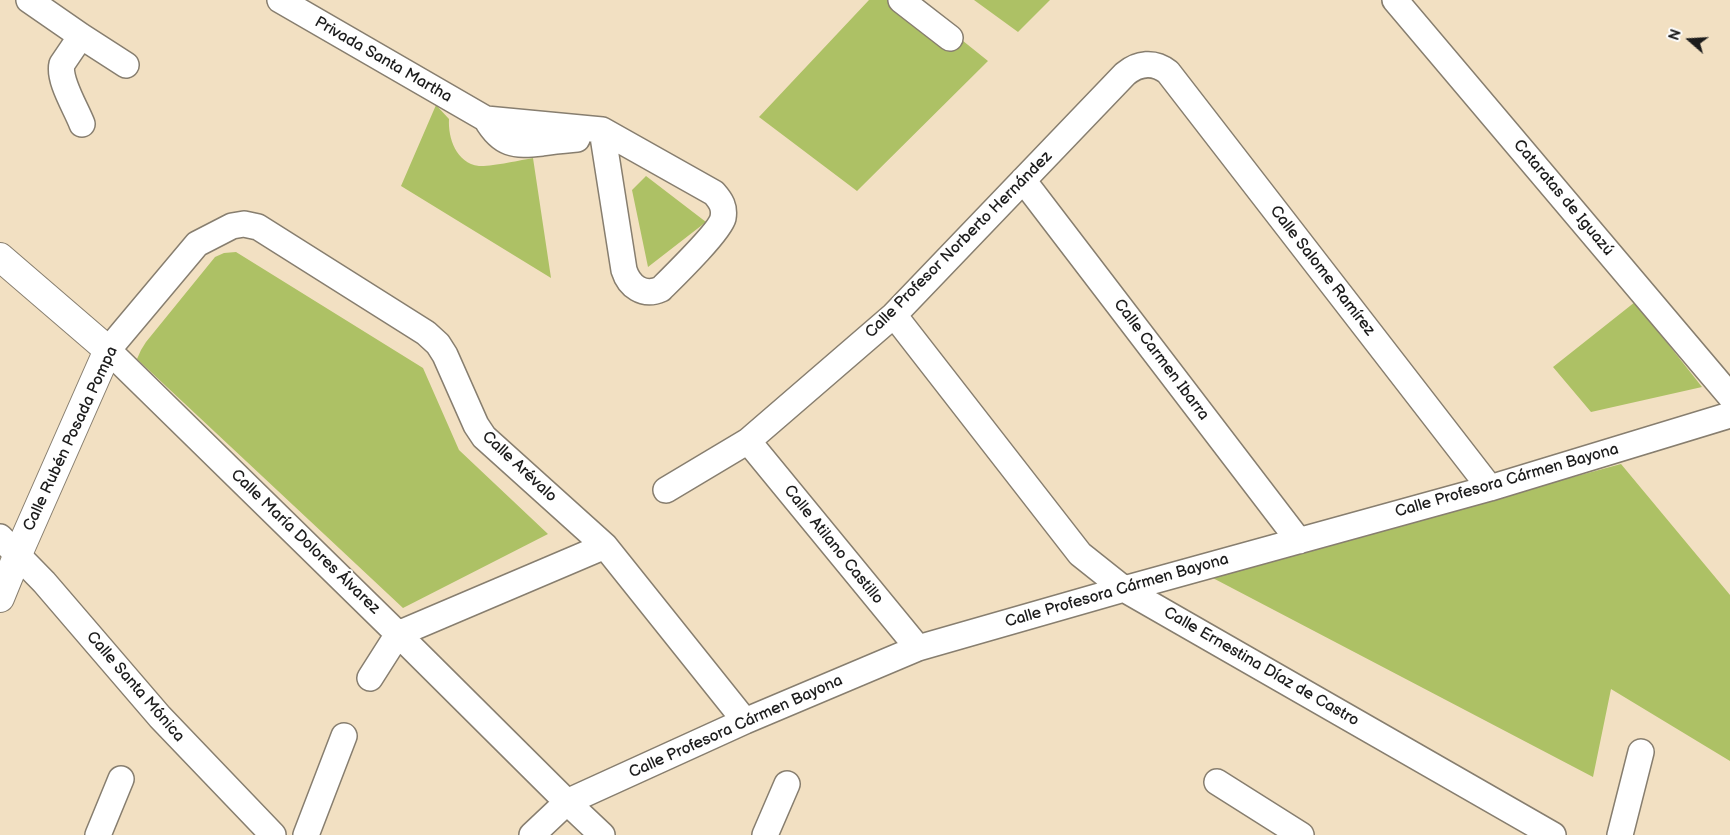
<!DOCTYPE html>
<meta charset="utf-8">
<style>
body{margin:0}
#map{position:relative;width:1730px;height:835px;overflow:hidden;background:#f2e0c2;font-family:"Balsamiq Sans",sans-serif}
canvas{display:block}
.north{position:absolute;left:1665px;top:15px;width:50px;height:50px;-webkit-text-stroke:4px #fff;paint-order:stroke;rotate:289deg;font-size:14px;font-weight:700;line-height:20px;text-align:center;color:#1c1c1c}
.north::after{content:'';display:block;margin:auto;width:18px;height:22px;background:#1c1c1c;clip-path:polygon(50% 0,100% 100%,50% 72%,0 100%)}
</style>
<div id="map">
<canvas width="1730" height="835"></canvas>
<div class="north">N</div>
</div>
<script>
const context = document.querySelector('canvas').getContext('2d');
context.lineJoin = 'round';
function fill(path, color) { context.fillStyle = color; context.fill(path, 'evenodd'); }
function trace(path, color, width, dash) { context.strokeStyle = color; context.lineWidth = width; context.lineCap = dash ? 'butt' : 'round'; context.setLineDash(dash || []); context.stroke(path); }
function write(font, color, halo, rows, align = 'center') {
  context.font = font + ' "Balsamiq Sans",sans-serif'; context.lineWidth = 4; context.setLineDash([]); context.textBaseline = 'middle'; context.strokeStyle = halo; context.fillStyle = color; for (const [text, x, y, turn = 0] of rows) {
    context.save(); context.translate(x, y); context.rotate((+turn || 0) * Math.PI / 180); context.textAlign = isNaN(turn) ? turn : align; if (halo) context.strokeText(text, 0, 0); context.fillText(text, 0, 0); context.restore();
  }
}
const green = new Path2D(`
 M 869,0 L 912,0 L 988,61 L 857,191 L 759,117 Z
 M 974,0 L 1050,0 L 1018,32 Z
 M 436,105 L 449,119 C 448,138 456,163 479,166 C 490,167 521,160 533,158 L 551,278 L 401,186 Z
 M 646,176 L 706,222 L 648,267 L 632,190 Z
 M 236,252 L 423,368 L 459,450 L 548,534 L 403,608 L 137,359 L 141,350 L 146,342 L 215,257 L 224,253 Z
 M 1635,302 L 1702,387 L 1591,412 L 1553,367 Z
 M 1621,464 L 1730,595 L 1730,761 L 1611,689 L 1593,777 L 1209,576 Z`);
const minor = new Path2D(`
 M 29,0 L 81,36 L 126,65
 M 280,0 L 486,119 L 602,130 L 714,193 C 721,201 725,207 723,218 C 720,231 673,277 661,289 C 643,297 629,286 624,270 L 602,130
 M 901,0 L 950,38
 M 1395,0 L 1730,396
 M 81,36 L 62,64 C 58,80 76,108 82,124
 M 486,119 C 501,145 514,146 542,143 C 554,141 566,140 577,139
 M 1023,180 L 1299,541
 M 894,315 L 1080,554 L 1124,589 L 1553,835
 M 748,441 L 918,648
 M 666,490 L 748,441 L 894,315 L 1125,74 C 1138,63 1154,61 1168,72 L 1490,488
 M 0,537 L 44,582 L 160,717 L 273,835
 M 370,678 L 398,634 L 605,546
 M 1217,782 L 1301,835
 M 98,835 L 121,779
 M 306,835 L 344,736
 M 532,835 L 567,802 L 745,721 L 918,648 L 1124,589 L 1490,488 L 1730,415
 M 602,835 L 567,802 L 398,634 L 108,350 L 197,244 L 232,226 L 244,224 L 258,227 L 426,333 L 438,344 L 445,355 L 476,425 L 484,437 L 605,546 L 745,721
 M 765,835 L 787,784
 M 1620,835 L 1641,752`);
const tertiary = new Path2D(`
 M 0,257 L 108,350 L 18,554 L 0,598`);
const streetNames = [
 ["Privada Santa Martha",383,60,30],
 ["Cataratas de Iguazú",1563,198,50],
 ["Calle Profesor Norberto Hernández",959,245,-45],
 ["Calle Salome Ramírez",1322,271,52],
 ["Calle Carmen Ibarra",1161,360,53],
 ["Calle Rubén Posada Pompa",71,439,-65],
 ["Calle Arévalo",519,467,43],
 ["Calle Profesora Cármen Bayona",1507,481,-16],
 ["Calle María Dolores Álvarez",305,542,44],
 ["Calle Atilano Castillo",833,545,51],
 ["Calle Profesora Cármen Bayona",1117,591,-16],
 ["Calle Ernestina Díaz de Castro",1261,667,30],
 ["Calle Santa Mónica",135,687,49],
 ["Calle Profesora Cármen Bayona",736,727,-24]
];
fill(green, '#adc165');
trace(minor, '#877e6f', 28);
trace(tertiary, '#877e6f', 30);
trace(minor, '#fff', 25);
trace(tertiary, '#fff', 28);
write('16px', '#1c1c1c', '#fff', streetNames);
</script>
